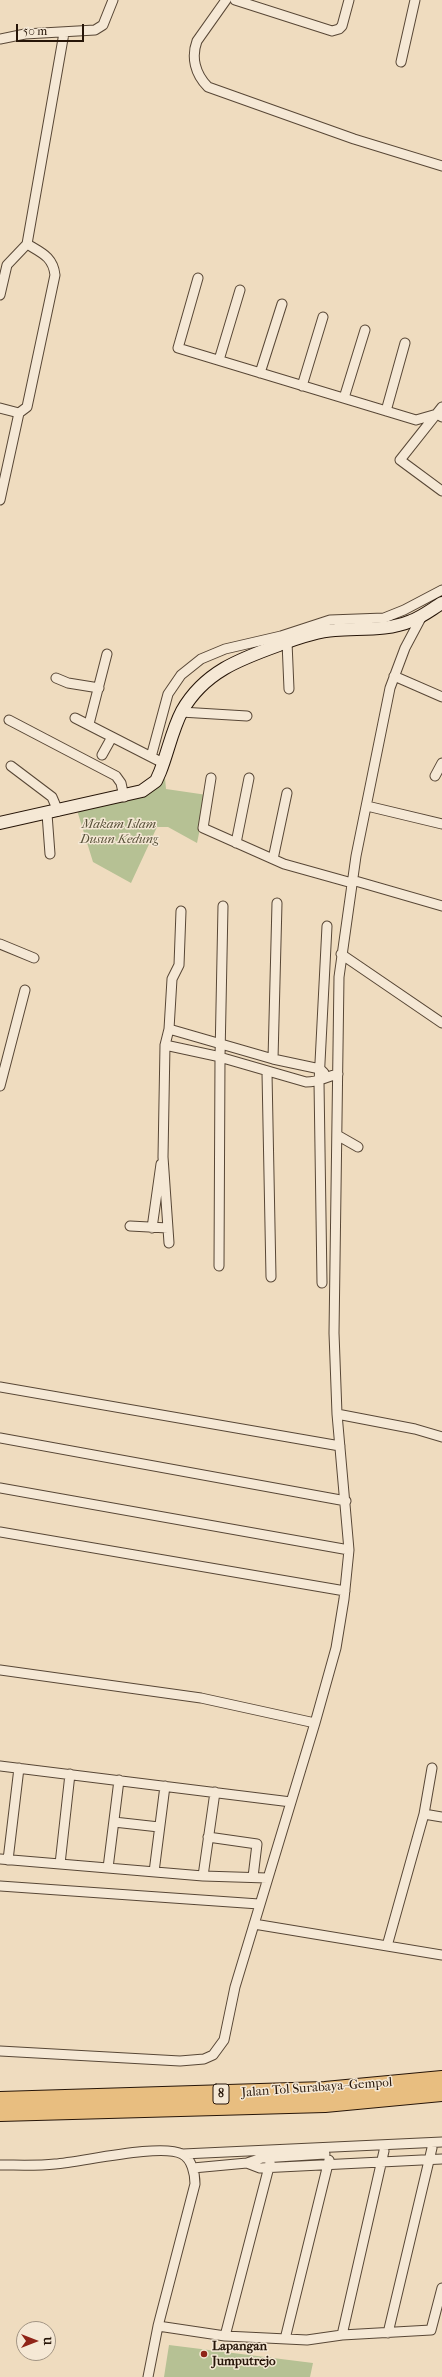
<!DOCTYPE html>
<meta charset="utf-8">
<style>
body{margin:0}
#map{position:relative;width:442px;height:2377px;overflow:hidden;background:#efdcbf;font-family:"IM FELL French Canon",serif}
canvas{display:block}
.north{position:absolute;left:16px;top:2321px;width:40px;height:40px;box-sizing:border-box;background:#f5e8d5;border:1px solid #a29483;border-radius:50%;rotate:90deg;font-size:11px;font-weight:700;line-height:16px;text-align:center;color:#261508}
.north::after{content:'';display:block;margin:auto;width:14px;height:18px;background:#8f2418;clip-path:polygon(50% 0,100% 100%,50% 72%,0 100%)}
.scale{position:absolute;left:16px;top:24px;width:68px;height:18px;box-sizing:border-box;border:2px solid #261508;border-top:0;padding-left:5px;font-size:12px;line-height:14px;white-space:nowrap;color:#261508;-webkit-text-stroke:3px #f5e8d5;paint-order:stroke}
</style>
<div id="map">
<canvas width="442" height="2377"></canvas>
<div class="north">U</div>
<div class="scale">50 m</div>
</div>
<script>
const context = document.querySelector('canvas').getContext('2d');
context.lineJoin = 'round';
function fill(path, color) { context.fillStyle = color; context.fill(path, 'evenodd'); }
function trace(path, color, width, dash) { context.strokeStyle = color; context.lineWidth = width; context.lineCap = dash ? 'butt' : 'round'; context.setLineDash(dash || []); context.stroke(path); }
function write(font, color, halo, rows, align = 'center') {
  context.font = font + ' "IM FELL French Canon",serif'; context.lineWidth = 3; context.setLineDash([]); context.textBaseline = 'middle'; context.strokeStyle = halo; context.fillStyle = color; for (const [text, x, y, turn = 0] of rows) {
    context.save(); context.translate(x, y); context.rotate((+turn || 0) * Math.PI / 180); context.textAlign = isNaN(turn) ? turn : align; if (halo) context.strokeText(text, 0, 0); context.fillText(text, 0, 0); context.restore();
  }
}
const green = new Path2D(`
 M 165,778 L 166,789 L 207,795 L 197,843 L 168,827 L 157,827 L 131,883 L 93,862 L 76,807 L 154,788 Z
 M 169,2345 L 313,2363 L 310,2377 L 164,2377 Z`);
const minor = new Path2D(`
 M 226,0 L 197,41 C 191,57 195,74 208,87 L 354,139 L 442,166
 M 235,0 L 332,31 L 339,29 L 342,26 L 349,0
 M 0,39 L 25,34 L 95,30 L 103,25 L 113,0
 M 401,62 L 415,0
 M 198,278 L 178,348 L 416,420 L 437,414 L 442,417
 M 0,295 L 7,265 L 27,244 L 64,33
 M 219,360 L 240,290
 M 260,373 L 282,304
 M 302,386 L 323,317
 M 344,398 L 365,330
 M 442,407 L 400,460 L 442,491
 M 0,408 L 19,413 L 27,407 L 55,275 C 53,257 42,253 27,244
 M 386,411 L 405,343
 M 0,500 L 19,413
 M 287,642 L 289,689
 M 394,676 L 442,697
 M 56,678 L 68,683 L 99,688
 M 181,712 L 247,716
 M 75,718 L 163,763
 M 9,720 L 116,776 L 121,783 L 124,797
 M 89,724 L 107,654
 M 102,755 L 112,737
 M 151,757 L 168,694 L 181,675 L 201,659 L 225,649 L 281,636 L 330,620 L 384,618 L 404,610 L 442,590
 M 11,766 L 52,797 L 58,811
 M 435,776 L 442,763
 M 211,778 L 203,828 L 284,864 L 352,883
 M 367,806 L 442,824
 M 47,814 L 50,854
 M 236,843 L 249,778
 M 273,859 L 287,793
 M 352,880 L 442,906
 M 0,944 L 34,958
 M 341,954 L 442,1023
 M 169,1029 L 273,1059 L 320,1069 L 324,1073
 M 165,1045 L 216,1056 L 306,1082 C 321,1082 324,1077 338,1074
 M 273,1059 L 277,903
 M 267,1073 L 271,1277
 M 0,1086 L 25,990
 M 337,1135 L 358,1147
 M 130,1226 L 168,1228
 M 152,1228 L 161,1164
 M 169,1243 L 163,1157 L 165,1045 L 169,1029 L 172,979 L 179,965 L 181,911
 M 219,1266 L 220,1057 L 223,906
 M 322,1283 L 319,1082 L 327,926
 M 0,1387 L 340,1446
 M 337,1414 L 415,1429 L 442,1437
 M 0,1438 L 346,1501
 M 0,1488 L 349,1550
 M 0,1532 L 345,1591
 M 0,1670 L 201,1698 L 315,1723
 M 0,1766 L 291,1802
 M 424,1814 L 442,1817
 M 114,1822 L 159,1827
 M 208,1837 L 257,1844 L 253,1877
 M 0,1859 L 203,1876 L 267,1878
 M 8,1860 L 19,1768
 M 60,1864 L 70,1774
 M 108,1868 L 119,1780
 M 154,1872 L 165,1786
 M 203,1876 L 215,1792
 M 0,1886 L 259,1904
 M 254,1924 L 442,1955
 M 387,1946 L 424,1814 L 432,1768
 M 0,2051 L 180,2061 L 204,2059 L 213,2055 L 224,2040 L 235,1987 L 315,1723 L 336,1648 L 344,1599 L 349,1550 L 337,1414 L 334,1333 L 339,977 L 356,856 L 390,688 L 405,648 L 422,616
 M 183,2154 L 442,2142
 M 247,2163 L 260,2168 L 442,2159
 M 0,2165 C 18,2165 37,2166 55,2164 C 82,2162 161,2143 182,2154 C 192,2159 195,2174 195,2184 L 158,2326 L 148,2377
 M 193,2168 L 247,2163 L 262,2158 L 325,2154
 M 158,2326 L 225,2336 L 307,2340 L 342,2335 L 431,2330 L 442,2288
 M 388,2333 L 432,2148
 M 342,2335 L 384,2151
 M 225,2336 L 270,2163
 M 285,2339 L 329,2160`);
const secondary = new Path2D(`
 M 0,823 L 142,791 L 156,781 L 160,772 C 168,752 172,730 182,711 C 204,672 240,659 279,645 C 297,638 316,631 335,630 C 361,628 387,631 411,621 C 422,617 432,609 442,603`);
const motorway = new Path2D(`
 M 0,2100 L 325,2090 L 442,2079
 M 0,2113 L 325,2104 L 442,2093`);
const markers = [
 [204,2354,4,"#8f2418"]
];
const shields = [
 [221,2094,16]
];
const shieldNames = [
 ["8",221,2094]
];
const parkNames = [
 ["Makam Islam",119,825],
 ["Dusun Kedung",119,840]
];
const streetNames = [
 ["Jalan Tol Surabaya–Gempol",317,2088,-4]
];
const poiNames = [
 ["Lapangan",212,2347],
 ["Jumputrejo",212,2362]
];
fill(green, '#b6c194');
trace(minor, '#584736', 11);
trace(secondary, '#261508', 14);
trace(motorway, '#261508', 18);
trace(minor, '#f5e8d5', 9);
trace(secondary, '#f5e8d5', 12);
trace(motorway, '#e8be80', 16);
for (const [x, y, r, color] of markers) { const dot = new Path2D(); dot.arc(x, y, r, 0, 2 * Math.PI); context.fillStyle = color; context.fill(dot); trace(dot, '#f5e8d5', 1.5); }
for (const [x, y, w] of shields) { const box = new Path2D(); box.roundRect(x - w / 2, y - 10, w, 20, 3); context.fillStyle = '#f5e8d5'; context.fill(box); trace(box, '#261508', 1); }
write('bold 12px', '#261508', null, shieldNames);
write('italic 13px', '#585139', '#f5e8d5', parkNames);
write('13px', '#261508', '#f5e8d5', streetNames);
write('bold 13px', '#261508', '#f5e8d5', poiNames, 'left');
</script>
